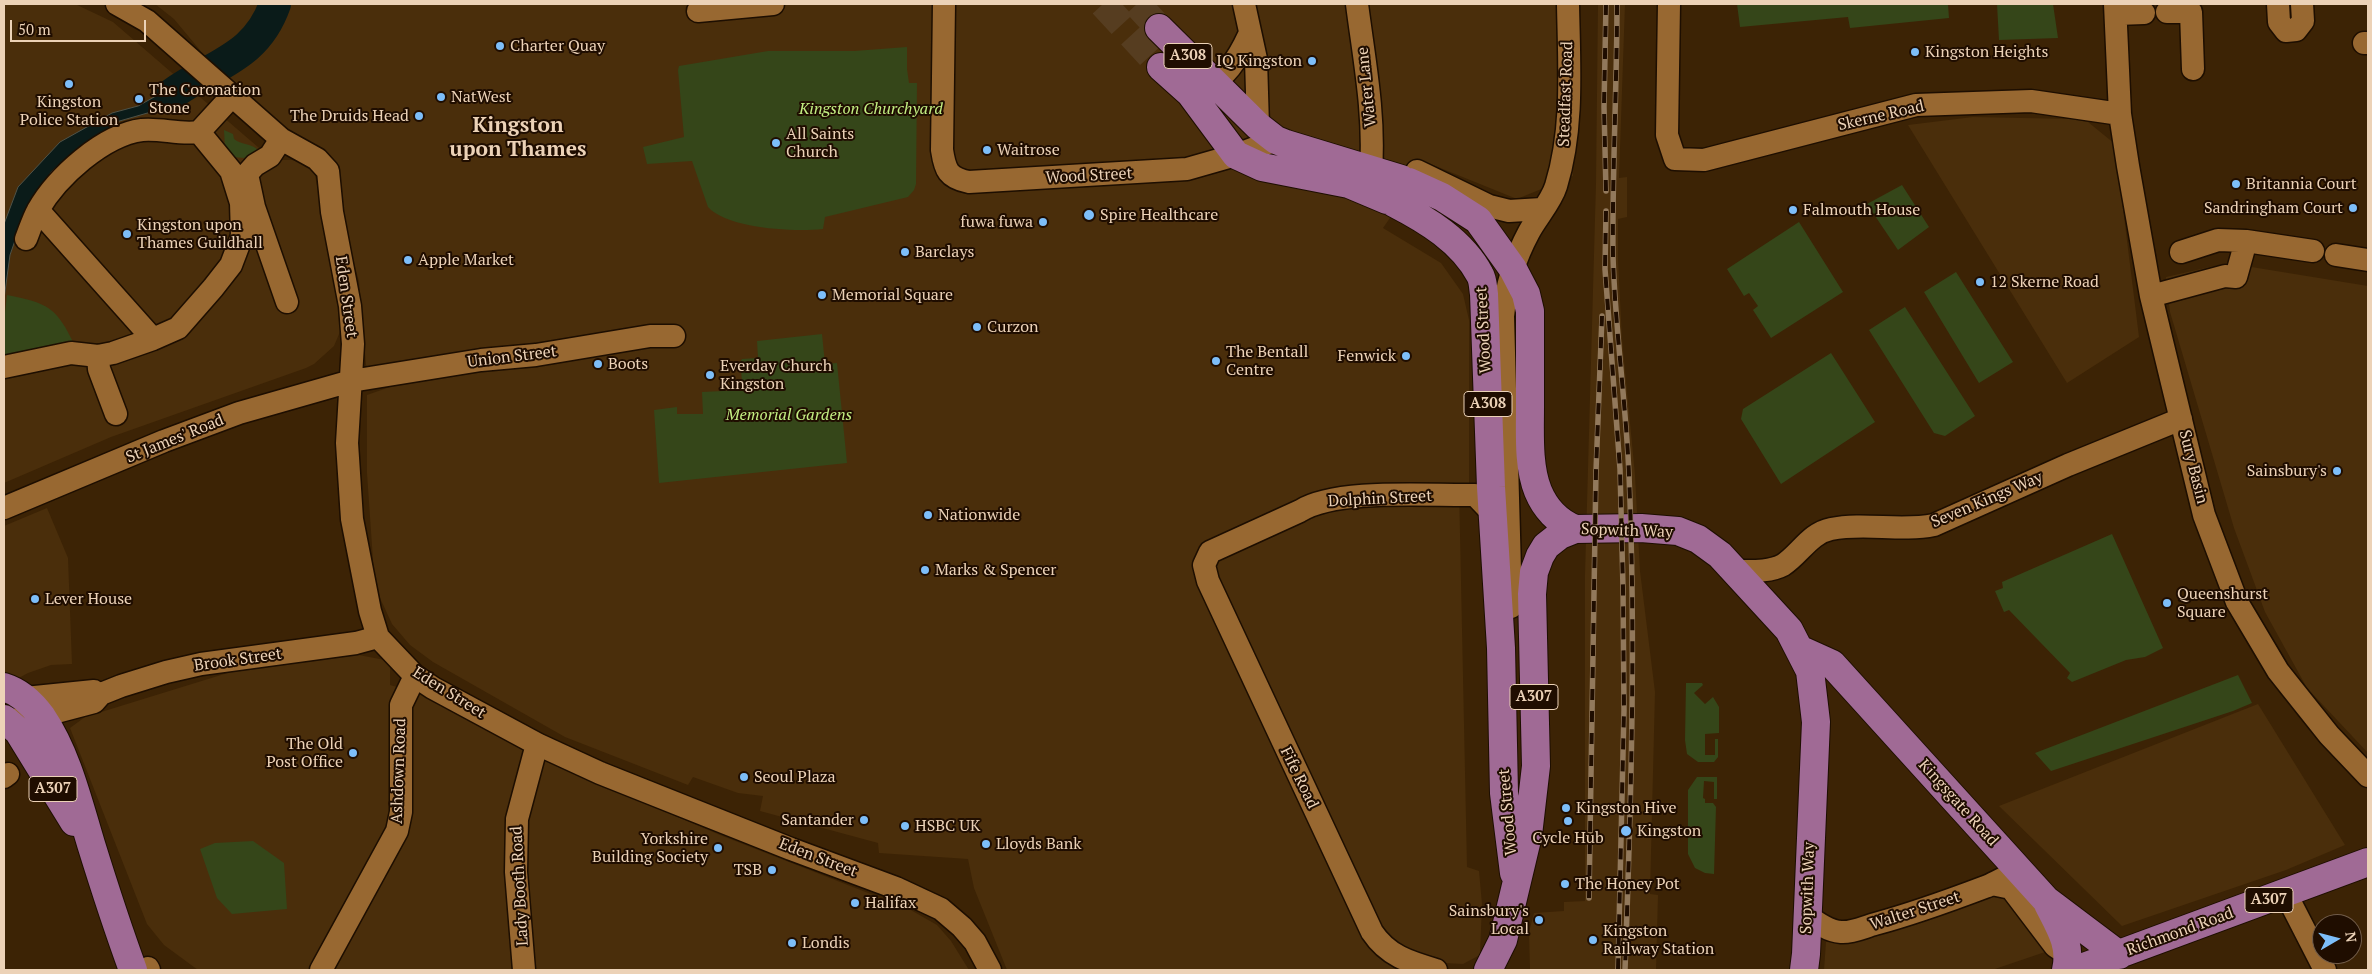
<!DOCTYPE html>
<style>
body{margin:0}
#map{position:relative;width:2372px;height:974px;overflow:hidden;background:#3c2305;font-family:"PT Serif",serif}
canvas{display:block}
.frame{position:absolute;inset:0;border:5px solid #ecd2b7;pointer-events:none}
.north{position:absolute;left:2312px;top:914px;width:50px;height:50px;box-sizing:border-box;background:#1f0d00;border:1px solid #715c49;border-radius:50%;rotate:82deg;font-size:14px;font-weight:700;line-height:20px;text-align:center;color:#ecd2b7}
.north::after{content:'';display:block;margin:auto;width:18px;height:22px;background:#7dbef9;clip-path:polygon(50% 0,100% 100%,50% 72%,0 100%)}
.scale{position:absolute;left:10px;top:20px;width:136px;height:22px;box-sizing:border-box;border:2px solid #ecd2b7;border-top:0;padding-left:6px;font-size:15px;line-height:18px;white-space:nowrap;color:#ecd2b7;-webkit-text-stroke:4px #1f0d00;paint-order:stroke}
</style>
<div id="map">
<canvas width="2372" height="974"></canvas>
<div class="frame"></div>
<div class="north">N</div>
<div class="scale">50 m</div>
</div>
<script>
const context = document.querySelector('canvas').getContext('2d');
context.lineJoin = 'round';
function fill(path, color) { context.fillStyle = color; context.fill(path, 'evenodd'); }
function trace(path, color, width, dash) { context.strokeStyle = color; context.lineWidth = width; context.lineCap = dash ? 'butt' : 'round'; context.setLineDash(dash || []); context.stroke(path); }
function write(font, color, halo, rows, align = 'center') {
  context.font = font + ' "PT Serif",serif'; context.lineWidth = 4; context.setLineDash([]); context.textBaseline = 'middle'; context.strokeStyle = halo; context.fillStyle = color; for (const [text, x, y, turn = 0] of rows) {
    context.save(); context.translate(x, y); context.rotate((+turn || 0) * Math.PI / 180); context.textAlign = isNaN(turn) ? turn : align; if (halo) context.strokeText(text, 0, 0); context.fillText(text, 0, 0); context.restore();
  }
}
const built = new Path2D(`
 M 4,4 L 75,4 L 113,22 L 273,160 L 292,160 L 306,164 L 314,171 L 336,276 L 342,327 L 334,346 L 314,364 L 306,368 L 111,437 L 4,483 Z
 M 155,4 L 1580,4 L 1573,176 L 1517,199 L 1428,163 L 1383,228 L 1441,263 L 1463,294 L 1469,320 L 1469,483 L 1459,486 L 1467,867 L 1479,871 L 1482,904 L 1480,955 L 1463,964 L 1444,963 L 1442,970 L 1007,970 L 974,888 L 968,859 L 879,853 L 878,843 L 760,811 L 763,796 L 738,793 L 693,777 L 688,785 L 565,737 L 433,662 L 410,645 L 392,624 L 380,598 L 374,575 L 367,473 L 367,395 L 390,387 L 387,369 L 370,369 L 366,365 L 359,281 L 348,242 L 344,238 L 336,164 L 324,150 L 289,133 L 229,85 L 174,19 Z
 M 1598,4 L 1625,4 L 1619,178 L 1627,177 L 1627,217 L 1618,219 L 1618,259 L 1622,339 L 1635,475 L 1640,571 L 1655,692 L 1650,894 L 1658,895 L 1656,970 L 1530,970 L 1529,932 L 1534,913 L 1564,911 L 1564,902 L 1585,901 L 1585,575 L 1596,183 Z
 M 1973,117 L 2072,119 L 2088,122 L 2115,144 L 2139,337 L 2067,383 L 1908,125 Z
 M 2227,263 L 2368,286 L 2368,753 L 2307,688 L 2265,612 L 2234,528 L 2170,312 L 2166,277 Z
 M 47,508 L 68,558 L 72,664 L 51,665 L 28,673 L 15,680 L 4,677 L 4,526 Z
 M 338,651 L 390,661 L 390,685 L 422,694 L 574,773 L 720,835 L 909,909 L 937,925 L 951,941 L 969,970 L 198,970 L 164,945 L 147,924 L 70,728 L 85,717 L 247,667 Z
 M 2258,704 L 2345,845 L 2286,870 L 2122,926 L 1999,806 Z
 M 2004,893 L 2048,951 L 1992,970 L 1824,970 L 1826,942 L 1849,938 Z`);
const green = new Path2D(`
 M 1737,4 L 1948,4 L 1949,18 L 1850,28 L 1848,17 L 1740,27 Z
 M 1997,4 L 2053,4 L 2058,38 L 1999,40 Z
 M 907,47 L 907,69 L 909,83 L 917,83 L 916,184 L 914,190 L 908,197 L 825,217 L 823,229 C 794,232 728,229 708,207 L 692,161 L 647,164 L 643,147 L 684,137 L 678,70 L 679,66 L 768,51 L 854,51 Z
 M 224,130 L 233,134 L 234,139 C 242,145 249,143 257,149 L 256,152 L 244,158 L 233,157 L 225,149 Z
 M 1902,185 L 1929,227 L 1898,250 L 1867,204 Z
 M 1799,222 L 1843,292 L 1771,338 L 1753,310 L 1758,306 L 1749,293 L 1744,296 L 1727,269 Z
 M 1956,272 L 2013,362 L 1979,383 L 1924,292 Z
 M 7,295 C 49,303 57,308 75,346 L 4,362 L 4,321 Z
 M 1905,307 L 1975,416 L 1945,436 L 1934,433 L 1869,330 Z
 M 822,334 L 825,364 L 837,363 L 847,463 L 659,483 L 654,410 L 677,407 L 677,414 L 703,414 L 702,392 L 743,390 L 740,362 L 742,359 L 758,358 L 757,341 Z
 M 1831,353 L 1875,422 L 1781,484 L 1741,419 L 1743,409 Z
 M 2112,534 L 2163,648 L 2145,657 L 2126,660 L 2072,682 L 2067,678 L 2070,673 L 2009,610 L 2004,612 L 1995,591 L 2003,588 L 2002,582 Z
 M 2238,675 L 2252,703 L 2233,711 L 2051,771 L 2035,753 Z
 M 1686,683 L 1702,683 L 1703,685 L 1694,693 L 1705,704 L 1713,697 L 1719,707 L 1719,733 L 1705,734 L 1705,755 L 1715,755 L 1715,739 L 1718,739 L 1718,757 L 1714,762 L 1698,762 L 1687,754 L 1685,740 Z
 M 1697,777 L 1717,777 L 1717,799 L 1714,799 L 1714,782 L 1704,781 L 1703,798 L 1705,799 L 1705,803 L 1713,803 L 1716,807 L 1714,874 L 1705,873 L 1695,868 L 1688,854 L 1688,790 Z
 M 253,841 L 284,863 L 287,909 L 232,914 L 217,898 L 200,849 L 215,843 Z`);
const water = new Path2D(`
 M 262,4 L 284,4 L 274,33 L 265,48 L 232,72 L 220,60 L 256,25 Z
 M 176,85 L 189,95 L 151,112 L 116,122 L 108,132 L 77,151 L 52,171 L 26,209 L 10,255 L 4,299 L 4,224 L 18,187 L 60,142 L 112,113 L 138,106 Z`);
const river = new Path2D(`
 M 172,94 C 215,63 256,58 275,4`);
const majorTunnel = new Path2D(`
 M 1103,4 L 1161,67
 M 1137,4 L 1159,28`);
const minor = new Path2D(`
 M 117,4 L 147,21 L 281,139 L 317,159 L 328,171 L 332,212 L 350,306 L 353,344 L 347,443 L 352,519 L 370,611 L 378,637 L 415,676 L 433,688 L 537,744 L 600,773 L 791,849 L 896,888 L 941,909 L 962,927 L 975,942 L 990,970
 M 944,4 L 942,150 C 945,170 948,178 969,182 L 1187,169 L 1236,155 L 1276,140
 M 1244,4 L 1256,59 L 1258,126
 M 1357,4 C 1364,59 1375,114 1371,170
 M 1669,4 L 1667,135 L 1675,159 L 1704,160 L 1916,105 L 2031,101 L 2120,114
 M 2115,4 L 2120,114 L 2128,166 L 2151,296 L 2204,515 L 2237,602 L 2278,671 L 2329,735 L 2368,776
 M 2278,4 L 2279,22 L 2286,31 L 2296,30 L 2303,21 L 2302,4
 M 698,11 L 773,4
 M 2167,12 L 2191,12 L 2193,69
 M 2117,14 L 2144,13
 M 2364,43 L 2368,43
 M 1201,91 C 1225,79 1238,59 1249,35
 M 281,139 L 270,156 L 255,165 L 247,174 L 254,207 L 287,302
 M 1417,171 L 1489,206 L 1509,211 L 1542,209
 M 38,210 L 153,339
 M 26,239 C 30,229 33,219 38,210 C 57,177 103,135 142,130 C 161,128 179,135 199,132 L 232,96
 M 2181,252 L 2218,240 L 2246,241 L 2313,251
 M 2336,255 L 2368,260
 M 2151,296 L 2225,276 L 2236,277 L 2246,241
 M 98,356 L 99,369 L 116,414
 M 4,367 L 71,353 L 98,356 L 113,353 L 153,339 L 178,328 L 213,288 L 231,265 L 242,236 L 241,203 L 231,171 L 199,132
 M 4,508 L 164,441 L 239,413 L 351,381 L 481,360 L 536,355 L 650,336 L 674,336
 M 1738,571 C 1752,571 1770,572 1783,565 C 1800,554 1810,533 1831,529 C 1865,522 1900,532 1934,525 L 2068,465 L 2181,419
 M 1511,607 L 1503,316 C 1506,287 1515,258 1529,232 C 1537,217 1551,202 1556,186 C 1574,128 1569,64 1568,4
 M 25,698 L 94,691
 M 6,721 L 41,716 L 94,702 L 101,694 L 121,686 L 166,672 L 201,664 L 356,643 L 378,637
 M 4,777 L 8,774
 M 1992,884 L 2011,888 L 2055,946 L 2061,950 L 2068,951
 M 2286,894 L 2325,970
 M 1807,915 C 1817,923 1828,931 1841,932 C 1852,933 1864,927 1875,924 C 1912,914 1948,901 1985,887 C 1999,882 2008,872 2024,876
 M 148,968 L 149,970
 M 321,970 L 397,831 L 401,812 L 401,705 L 415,676
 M 524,970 L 516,872 L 517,819 L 537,744
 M 1436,970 C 1409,962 1388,956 1372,932 L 1208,581 L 1204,565 L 1210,552 L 1300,511 C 1337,488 1429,496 1475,495 L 1494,515`);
const major = new Path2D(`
 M 1159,28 L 1258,126 L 1276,140 L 1286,144 L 1401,179
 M 1161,67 L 1190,93 L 1236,155 L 1262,167 L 1349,184 L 1387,200
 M 1409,182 L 1442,197 L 1478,220 L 1513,269 L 1526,294 L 1530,311 C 1530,343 1530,375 1530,407 C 1530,434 1528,466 1538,491 C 1545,508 1558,522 1575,529
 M 1394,203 C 1427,220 1462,241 1480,275 C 1483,280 1483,288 1484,294 L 1491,487 L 1501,648 L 1504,793 L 1514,873
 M 1801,650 L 1832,664 L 2046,900 L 2119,955
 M 4,687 C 20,692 32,703 42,717 C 67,754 78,801 91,844 C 104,886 118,929 133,970
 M 4,719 L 18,731 L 74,822
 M 2048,904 C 2059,926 2072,945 2066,970
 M 1488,970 L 1503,940 L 1528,835 L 1536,766 L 1532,594 L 1534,572 L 1540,556 L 1546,546 L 1560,535 L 1575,529 L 1641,528 L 1678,531 L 1698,539 L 1720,555 L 1789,630 L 1810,671 L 1816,722 L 1806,954 L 1804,970
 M 2076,970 L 2368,862`);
const rail = new Path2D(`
 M 1617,4 C 1617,88 1612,172 1613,256 C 1615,330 1626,402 1629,475 C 1636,640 1631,805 1625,970
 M 1606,191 L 1604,107 L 1606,4
 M 1606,211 L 1605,269 L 1620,469 L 1623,588 L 1624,710 L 1618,970
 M 1589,898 L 1596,471 L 1602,316`);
const markers = [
 [500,46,5,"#7dbef9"],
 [1915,52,5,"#7dbef9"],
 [1312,61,5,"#7dbef9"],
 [69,84,5,"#7dbef9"],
 [441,97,5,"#7dbef9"],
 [139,99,5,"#7dbef9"],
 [419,116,5,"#7dbef9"],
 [776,143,5,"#7dbef9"],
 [987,150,5,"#7dbef9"],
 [2236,184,5,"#7dbef9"],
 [2353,208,5,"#7dbef9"],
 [1793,210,5,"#7dbef9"],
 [1089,215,6,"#7dbef9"],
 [1043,222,5,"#7dbef9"],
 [127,234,5,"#7dbef9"],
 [905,252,5,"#7dbef9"],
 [408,260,5,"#7dbef9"],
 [1980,282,5,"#7dbef9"],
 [822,295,5,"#7dbef9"],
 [977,327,5,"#7dbef9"],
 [1406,356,5,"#7dbef9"],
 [1216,361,5,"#7dbef9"],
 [598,364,5,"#7dbef9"],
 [710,375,5,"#7dbef9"],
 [2337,471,5,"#7dbef9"],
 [928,515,5,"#7dbef9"],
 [925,570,5,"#7dbef9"],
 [35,599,5,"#7dbef9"],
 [2167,603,5,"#7dbef9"],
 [353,753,5,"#7dbef9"],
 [744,777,5,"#7dbef9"],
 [1566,808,5,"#7dbef9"],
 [864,820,5,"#7dbef9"],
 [1568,821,5,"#7dbef9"],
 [905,826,5,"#7dbef9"],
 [1626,831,6,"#7dbef9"],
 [986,844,5,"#7dbef9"],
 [718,848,5,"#7dbef9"],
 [772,870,5,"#7dbef9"],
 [1565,884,5,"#7dbef9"],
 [855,903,5,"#7dbef9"],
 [1539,920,5,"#7dbef9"],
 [1593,940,5,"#7dbef9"],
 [792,943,5,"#7dbef9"]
];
const shields = [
 [1188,56,48],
 [1488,404,48],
 [1534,697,48],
 [53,789,48],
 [2269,900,48]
];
const shieldNames = [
 ["A308",1188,56],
 ["A308",1488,404],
 ["A307",1534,697],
 ["A307",53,789],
 ["A307",2269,900]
];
const poiNames = [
 ["Charter Quay",510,46],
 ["Kingston Heights",1925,52],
 ["IQ Kingston",1302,61,"right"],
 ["The Coronation",149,90],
 ["Stone",149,108],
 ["NatWest",451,97],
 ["Kingston",69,102,"center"],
 ["Police Station",69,120,"center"],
 ["The Druids Head",409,116,"right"],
 ["All Saints",786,134],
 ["Church",786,152],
 ["Waitrose",997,150],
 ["Britannia Court",2246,184],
 ["Sandringham Court",2343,208,"right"],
 ["Falmouth House",1803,210],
 ["Spire Healthcare",1100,215],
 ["fuwa fuwa",1033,222,"right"],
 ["Kingston upon",137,225],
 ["Thames Guildhall",137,243],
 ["Barclays",915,252],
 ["Apple Market",418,260],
 ["12 Skerne Road",1990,282],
 ["Memorial Square",832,295],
 ["Curzon",987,327],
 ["The Bentall",1226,352],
 ["Centre",1226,370],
 ["Fenwick",1396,356,"right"],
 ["Boots",608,364],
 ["Everday Church",720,366],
 ["Kingston",720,384],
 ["Sainsbury's",2327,471,"right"],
 ["Nationwide",938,515],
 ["Marks & Spencer",935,570],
 ["Queenshurst",2177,594],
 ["Square",2177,612],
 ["Lever House",45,599],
 ["The Old",343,744,"right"],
 ["Post Office",343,762,"right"],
 ["Seoul Plaza",754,777],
 ["Kingston Hive",1576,808],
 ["Santander",854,820,"right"],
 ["HSBC UK",915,826],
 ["Kingston",1637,831],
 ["Cycle Hub",1568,838,"center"],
 ["Yorkshire",708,839,"right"],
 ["Building Society",708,857,"right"],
 ["Lloyds Bank",996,844],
 ["TSB",762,870,"right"],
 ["The Honey Pot",1575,884],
 ["Halifax",865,903],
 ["Sainsbury's",1529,911,"right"],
 ["Local",1529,929,"right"],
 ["Kingston",1603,931],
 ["Railway Station",1603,949],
 ["Londis",802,943]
];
const streetNames = [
 ["Water Lane",1367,87,-96],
 ["Steadfast Road",1566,94,-88],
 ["Skerne Road",1881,116,-13],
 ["Wood Street",1089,176,-3],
 ["Eden Street",346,297,82],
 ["Wood Street",1484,330,-93],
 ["Union Street",512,357,-7],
 ["St James' Road",175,439,-22],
 ["Sury Basin",2193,467,76],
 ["Dolphin Street",1380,499,-3],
 ["Seven Kings Way",1987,500,-23],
 ["Sopwith Way",1627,531,2],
 ["Brook Street",238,660,-8],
 ["Eden Street",449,693,32],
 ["Ashdown Road",399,771,-88],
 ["Fife Road",1299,778,64],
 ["Kingsgate Road",1958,803,48],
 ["Wood Street",1508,812,-95],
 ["Eden Street",818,858,21],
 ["Lady Booth Road",520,886,-93],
 ["Sopwith Way",1808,888,-88],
 ["Walter Street",1915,911,-18],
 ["Richmond Road",2180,932,-20]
];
const parkNames = [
 ["Kingston Churchyard",871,109],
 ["Memorial Gardens",789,415]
];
const districtNames = [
 ["Kingston",518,126],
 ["upon Thames",518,150]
];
fill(built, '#4a2e0b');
fill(green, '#354619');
fill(water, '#0a1b19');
trace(water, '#4e5248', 1);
trace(river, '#0a1b19', 32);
trace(majorTunnel, '#563d20', 28, [28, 14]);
trace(minor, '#1d0e01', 25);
trace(major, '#1d0e01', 30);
trace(minor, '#986831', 22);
trace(major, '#a06a95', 28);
trace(rail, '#92795c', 5.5);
trace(rail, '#1f0d00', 4, [11]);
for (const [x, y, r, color] of markers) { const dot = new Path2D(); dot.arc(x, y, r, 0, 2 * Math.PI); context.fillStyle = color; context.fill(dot); trace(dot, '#1f0d00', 2); }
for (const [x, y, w] of shields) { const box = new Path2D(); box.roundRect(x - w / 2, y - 12.5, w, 25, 4); context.fillStyle = '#1f0d00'; context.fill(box); trace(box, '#ecd2b7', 1); }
write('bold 15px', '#ecd2b7', null, shieldNames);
write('16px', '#ecd2b7', '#1f0d00', poiNames, 'left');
write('16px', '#ecd2b7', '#1f0d00', streetNames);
write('italic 16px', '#c3ef82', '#1f0d00', parkNames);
write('bold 21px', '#ecd2b7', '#1f0d00', districtNames);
</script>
